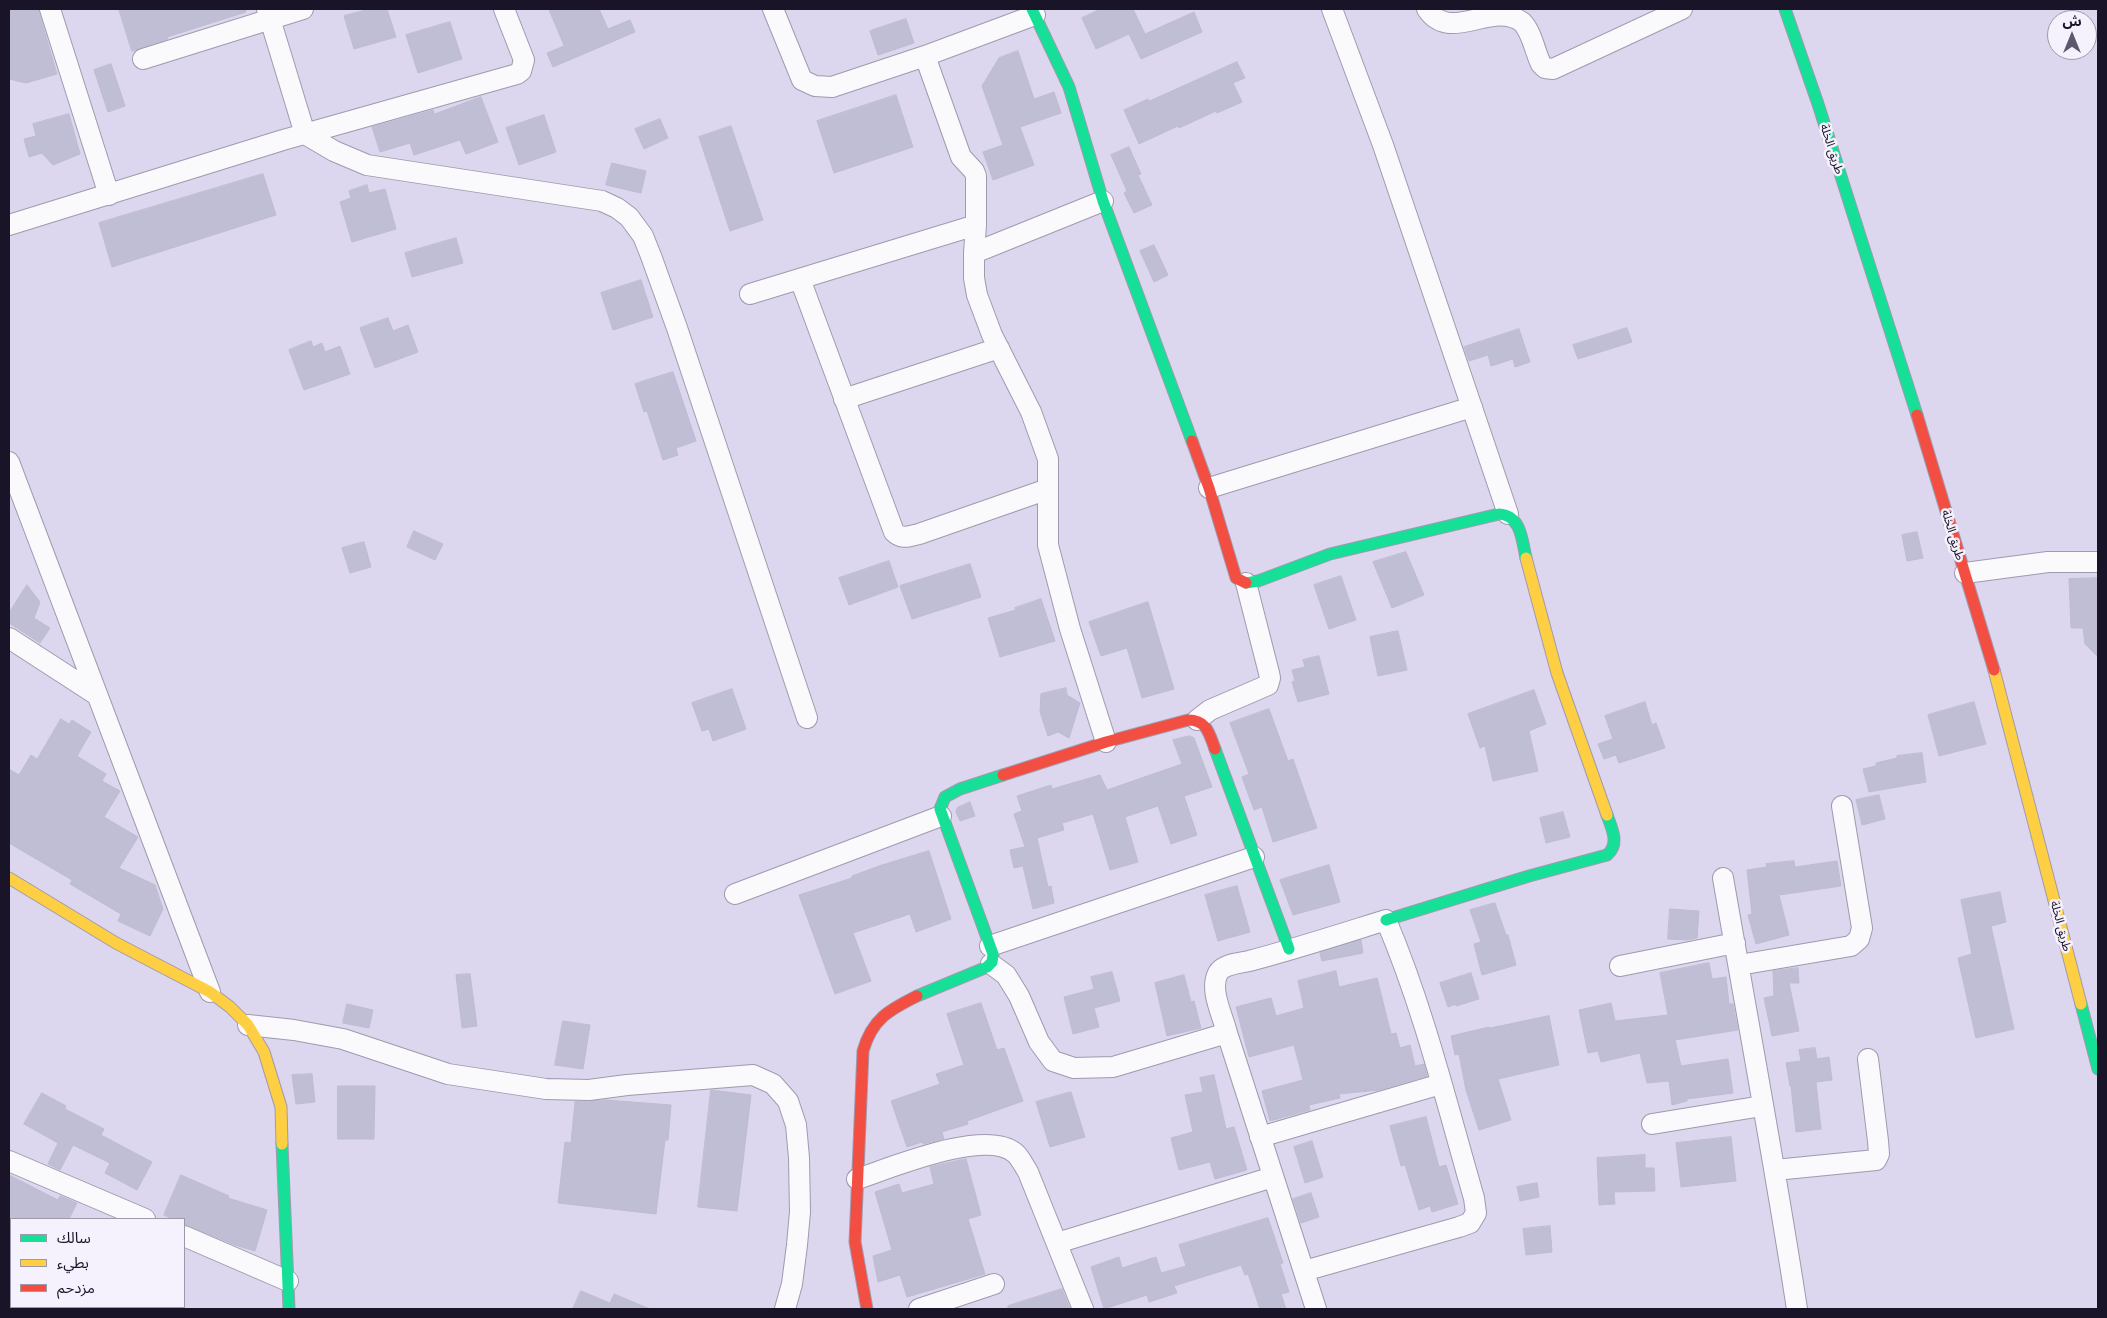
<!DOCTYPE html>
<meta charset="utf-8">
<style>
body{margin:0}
#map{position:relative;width:2107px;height:1318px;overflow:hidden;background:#dcd6ee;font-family:Lato,"Noto Sans Arabic",sans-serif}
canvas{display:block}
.frame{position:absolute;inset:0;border:10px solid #1a1428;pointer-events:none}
.legend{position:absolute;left:10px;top:1218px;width:175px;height:90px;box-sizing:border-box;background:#f5f2fe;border:1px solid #9d99a8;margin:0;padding:6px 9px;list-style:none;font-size:15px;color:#1a1428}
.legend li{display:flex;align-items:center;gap:10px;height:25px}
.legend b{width:25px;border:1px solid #9d99a8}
.north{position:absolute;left:2047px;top:10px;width:50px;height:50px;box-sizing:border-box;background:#f5f2fe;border:1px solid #9d99a8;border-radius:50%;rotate:0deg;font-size:14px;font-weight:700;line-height:20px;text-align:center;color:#1a1428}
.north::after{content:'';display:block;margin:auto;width:18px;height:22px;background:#5e586d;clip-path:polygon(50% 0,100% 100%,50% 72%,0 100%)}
</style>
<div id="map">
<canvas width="2107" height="1318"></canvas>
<div class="frame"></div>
<ul class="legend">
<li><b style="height:6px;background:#16e098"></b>سالك</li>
<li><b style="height:6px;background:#ffcf43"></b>بطيء</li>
<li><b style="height:6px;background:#f24e42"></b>مزدحم</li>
</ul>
<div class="north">ش</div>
</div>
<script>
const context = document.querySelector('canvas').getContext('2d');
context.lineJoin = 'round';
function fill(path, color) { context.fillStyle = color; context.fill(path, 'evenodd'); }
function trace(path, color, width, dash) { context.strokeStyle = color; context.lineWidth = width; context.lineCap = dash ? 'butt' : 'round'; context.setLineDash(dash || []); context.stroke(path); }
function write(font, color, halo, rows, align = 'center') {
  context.font = font + ' Lato,"Noto Sans Arabic",sans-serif'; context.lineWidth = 5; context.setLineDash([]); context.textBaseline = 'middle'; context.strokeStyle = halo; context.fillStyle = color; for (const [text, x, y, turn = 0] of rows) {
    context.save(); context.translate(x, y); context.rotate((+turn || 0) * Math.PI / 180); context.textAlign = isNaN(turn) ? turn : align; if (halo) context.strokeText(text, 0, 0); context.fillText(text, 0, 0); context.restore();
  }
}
const building = new Path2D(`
 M 9,9 L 38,9 L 57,74 L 26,83 L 9,79 Z
 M 119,9 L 245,9 L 246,12 L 167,37 L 168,39 L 132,51 Z
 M 370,9 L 387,9 L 396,37 L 354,49 L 344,16 Z
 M 549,9 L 599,9 L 608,29 L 630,20 L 635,32 L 553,67 L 547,53 L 564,46 Z
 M 1101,9 L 1133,9 L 1145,34 L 1194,12 L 1202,32 L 1141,59 L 1129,34 L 1096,49 L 1082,18 Z
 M 906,19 L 914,43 L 878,55 L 870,31 Z
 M 450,22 L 462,59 L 418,73 L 406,35 Z
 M 1018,51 L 1034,99 L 1054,92 L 1061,113 L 1020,127 L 1034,165 L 993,180 L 983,152 L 1003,145 L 982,86 L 999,58 Z
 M 1237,62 L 1245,78 L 1233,83 L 1242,102 L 1217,113 L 1216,111 L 1179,128 L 1178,126 L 1139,144 L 1124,110 L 1148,99 L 1149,101 Z
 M 111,64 L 125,106 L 108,112 L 94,70 Z
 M 896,95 L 913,147 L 834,173 L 817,121 Z
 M 481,97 L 498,142 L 466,154 L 460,140 L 414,155 L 410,143 L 380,152 L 372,127 L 433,110 L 434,114 Z
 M 69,114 L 80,154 L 53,165 L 42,153 L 29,157 L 24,139 L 36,136 L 33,124 Z
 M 544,115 L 556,152 L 519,165 L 506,128 Z
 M 660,119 L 668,138 L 644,149 L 635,129 Z
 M 731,126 L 763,220 L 730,231 L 699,137 Z
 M 1129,147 L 1141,174 L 1138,175 L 1152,205 L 1134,213 L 1124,193 L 1127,191 L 1111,155 Z
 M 612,163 L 646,171 L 641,193 L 606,185 Z
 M 263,174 L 276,215 L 112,267 L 99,223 Z
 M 367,185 L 369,193 L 385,189 L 396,229 L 352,242 L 340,202 L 351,198 L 349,191 Z
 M 456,238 L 463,263 L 412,277 L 405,253 Z
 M 1154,245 L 1168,275 L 1154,282 L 1140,251 Z
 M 641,280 L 653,317 L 613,330 L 601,293 Z
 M 388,318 L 393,331 L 408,325 L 418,352 L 375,368 L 360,328 Z
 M 1627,328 L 1632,342 L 1578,359 L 1573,345 Z
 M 1519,329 L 1530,362 L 1515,367 L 1513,359 L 1491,366 L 1488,355 L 1469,361 L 1464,347 Z
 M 311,341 L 313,347 L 322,343 L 325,352 L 340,346 L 350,374 L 304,390 L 289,350 Z
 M 673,372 L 696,441 L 676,448 L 678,455 L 663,460 L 647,411 L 644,412 L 635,384 Z
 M 414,531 L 443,544 L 435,560 L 407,547 Z
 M 1917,532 L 1923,558 L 1907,561 L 1902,535 Z
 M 364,542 L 371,567 L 350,573 L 342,548 Z
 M 1406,552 L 1424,595 L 1392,608 L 1373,562 Z
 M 889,561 L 898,587 L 849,605 L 839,578 Z
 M 970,564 L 981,597 L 912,619 L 900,586 Z
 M 1341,576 L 1356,620 L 1329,629 L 1314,585 Z
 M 2098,578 L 2098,657 L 2085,644 L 2083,628 L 2071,628 L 2069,579 Z
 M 27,585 L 40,602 L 34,618 L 50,628 L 40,643 L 9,623 L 9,613 Z
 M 1041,599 L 1055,641 L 1000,657 L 988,618 L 1016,610 L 1015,608 Z
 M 1148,602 L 1174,689 L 1142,698 L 1127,648 L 1101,656 L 1089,622 Z
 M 1398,631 L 1407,670 L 1378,676 L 1370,637 Z
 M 1319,656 L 1329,694 L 1298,702 L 1292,682 L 1295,681 L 1292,670 L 1305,667 L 1303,660 Z
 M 1066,688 L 1067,695 L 1080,703 L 1069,738 L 1058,732 L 1048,736 L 1040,712 L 1041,694 Z
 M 732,689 L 746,729 L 713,741 L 709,729 L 702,731 L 692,703 Z
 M 1534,690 L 1546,724 L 1529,731 L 1538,771 L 1493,781 L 1485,746 L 1480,748 L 1468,714 Z
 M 1645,702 L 1652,725 L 1656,723 L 1665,748 L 1619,763 L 1616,755 L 1604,759 L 1598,744 L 1613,739 L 1605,716 Z
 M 1974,702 L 1986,744 L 1939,756 L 1928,715 Z
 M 1269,709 L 1288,761 L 1293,759 L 1317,828 L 1273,842 L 1262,807 L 1254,810 L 1242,777 L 1249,774 L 1230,723 Z
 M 61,719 L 69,724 L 72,720 L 91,732 L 77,756 L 106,774 L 102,781 L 120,791 L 104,817 L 138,837 L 119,868 L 155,885 L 163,909 L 150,936 L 118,921 L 121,914 L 70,884 L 72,880 L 9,843 L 9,769 L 19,775 L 31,755 L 37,759 Z
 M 1190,736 L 1194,738 L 1212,787 L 1184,796 L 1197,835 L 1171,844 L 1158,806 L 1125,817 L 1138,862 L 1110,870 L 1093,814 L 1062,823 L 1064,830 L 1037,838 L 1048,887 L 1051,886 L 1054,903 L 1033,909 L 1023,866 L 1014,868 L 1010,850 L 1025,847 L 1014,814 L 1022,811 L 1017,796 L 1051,785 L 1052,789 L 1100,775 L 1107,790 L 1182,764 L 1173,740 Z
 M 1922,753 L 1926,782 L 1869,792 L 1863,769 L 1876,766 L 1876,763 L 1897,758 L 1897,756 Z
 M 1879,795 L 1885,819 L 1862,825 L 1856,800 Z
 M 970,802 L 975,816 L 960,821 L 956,812 L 957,808 Z
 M 1563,812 L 1570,837 L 1546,843 L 1540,818 Z
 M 929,851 L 951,919 L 916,932 L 910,914 L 853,933 L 871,981 L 835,994 L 799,895 L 852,878 L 852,876 L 879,866 Z
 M 1794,861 L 1795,867 L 1837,861 L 1841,886 L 1779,895 L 1789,935 L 1756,944 L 1748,915 L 1752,914 L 1747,870 L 1767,867 L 1766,864 Z
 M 1329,865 L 1340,902 L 1293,915 L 1280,880 Z
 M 1237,886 L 1250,932 L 1218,941 L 1205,895 Z
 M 2000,892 L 2006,922 L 1991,926 L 2014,1029 L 1976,1038 L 1958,958 L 1972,954 L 1961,900 Z
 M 1495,903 L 1506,935 L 1508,935 L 1516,965 L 1482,975 L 1474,944 L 1481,942 L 1470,910 Z
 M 1670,909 L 1699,911 L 1697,938 L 1687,940 L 1668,939 Z
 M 1361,940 L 1363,953 L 1322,961 L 1320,953 Z
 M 1709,963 L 1712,979 L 1726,977 L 1729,1004 L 1733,1004 L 1738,1030 L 1675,1040 L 1681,1066 L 1728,1059 L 1733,1093 L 1687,1099 L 1687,1101 L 1672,1105 L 1669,1081 L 1647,1083 L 1640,1053 L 1601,1062 L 1598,1051 L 1588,1053 L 1579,1010 L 1611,1003 L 1615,1021 L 1668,1015 L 1660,973 Z
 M 1798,968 L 1799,983 L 1789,983 L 1799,1031 L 1772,1036 L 1764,998 L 1774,996 L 1773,971 Z
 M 1336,971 L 1339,987 L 1377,978 L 1391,1034 L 1396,1033 L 1400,1048 L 1410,1045 L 1415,1066 L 1424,1064 L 1427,1076 L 1379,1090 L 1339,1094 L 1340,1098 L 1309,1105 L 1310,1110 L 1270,1121 L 1262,1091 L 1303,1080 L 1294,1045 L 1249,1057 L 1236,1007 L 1271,998 L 1276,1016 L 1304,1008 L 1298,981 Z
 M 1112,972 L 1120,1001 L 1094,1008 L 1099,1027 L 1073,1034 L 1064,997 L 1094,989 L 1091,977 Z
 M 1471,973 L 1479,999 L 1456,1006 L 1456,1004 L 1448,1007 L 1440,983 Z
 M 470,974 L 477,1026 L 462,1028 L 456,975 Z
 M 1184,975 L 1191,1002 L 1194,1001 L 1201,1028 L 1167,1036 L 1155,983 Z
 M 981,1003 L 997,1050 L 1004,1048 L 1023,1101 L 967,1121 L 968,1124 L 942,1132 L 944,1139 L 923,1144 L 922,1142 L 907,1147 L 891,1101 L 940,1084 L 936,1074 L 964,1065 L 947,1014 Z
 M 347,1004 L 373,1010 L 369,1028 L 343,1023 Z
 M 1549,1016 L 1559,1065 L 1498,1079 L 1511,1120 L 1479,1130 L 1466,1090 L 1459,1054 L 1455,1055 L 1451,1036 L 1489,1027 L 1489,1028 Z
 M 563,1021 L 590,1025 L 583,1069 L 555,1065 Z
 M 1815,1048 L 1817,1059 L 1829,1057 L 1832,1080 L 1816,1082 L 1821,1129 L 1796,1132 L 1791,1086 L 1790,1086 L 1786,1063 L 1801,1061 L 1799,1050 Z
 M 312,1074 L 315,1102 L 296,1104 L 292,1075 Z
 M 1214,1075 L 1226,1129 L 1234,1127 L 1247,1170 L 1215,1179 L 1210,1162 L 1179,1170 L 1171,1138 L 1193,1132 L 1185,1095 L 1203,1092 L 1200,1078 Z
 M 338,1086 L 375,1086 L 374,1139 L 338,1139 Z
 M 711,1090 L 751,1095 L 737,1211 L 698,1207 Z
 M 1071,1092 L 1085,1137 L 1050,1147 L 1036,1102 Z
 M 42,1093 L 66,1106 L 65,1109 L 104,1129 L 101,1135 L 152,1162 L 137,1190 L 105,1173 L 110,1163 L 73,1145 L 60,1170 L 48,1164 L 58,1143 L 24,1124 Z
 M 606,1100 L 671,1105 L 668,1140 L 665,1140 L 656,1214 L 558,1203 L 565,1142 L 571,1143 L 575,1102 Z
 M 1426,1117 L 1439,1167 L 1446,1165 L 1458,1204 L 1432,1212 L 1430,1206 L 1419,1210 L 1405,1165 L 1401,1166 L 1390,1126 Z
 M 1731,1137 L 1736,1181 L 1681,1187 L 1676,1143 Z
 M 1312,1141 L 1323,1177 L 1305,1183 L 1294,1147 Z
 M 1645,1155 L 1645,1168 L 1654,1168 L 1655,1191 L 1614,1192 L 1615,1204 L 1599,1205 L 1597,1158 Z
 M 966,1159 L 981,1215 L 968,1219 L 985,1274 L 907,1297 L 900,1275 L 878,1282 L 873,1256 L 892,1250 L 875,1192 L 899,1184 L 902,1193 L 934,1184 L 930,1167 Z
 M 9,1175 L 58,1200 L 60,1196 L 77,1203 L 69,1219 L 9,1219 Z
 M 181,1175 L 229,1196 L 228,1198 L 267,1210 L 255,1251 L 235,1245 L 184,1224 L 184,1219 L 173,1219 L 164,1215 Z
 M 1537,1183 L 1539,1197 L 1520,1201 L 1517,1187 Z
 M 1311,1193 L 1319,1217 L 1301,1223 L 1293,1199 Z
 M 1268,1218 L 1283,1263 L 1280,1264 L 1289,1292 L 1281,1294 L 1286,1309 L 1260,1309 L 1248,1274 L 1245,1275 L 1241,1265 L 1174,1286 L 1177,1293 L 1149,1302 L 1147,1295 L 1104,1309 L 1091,1267 L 1119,1257 L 1122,1268 L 1156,1257 L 1161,1273 L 1186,1266 L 1179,1245 Z
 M 1550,1226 L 1552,1252 L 1526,1255 L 1523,1229 Z
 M 1062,1289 L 1070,1309 L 1008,1309 L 1008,1306 Z
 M 581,1291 L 610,1303 L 614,1294 L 650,1309 L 573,1309 Z`);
const street = new Path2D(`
 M 50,9 L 109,195
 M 267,9 L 305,134 L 334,151 L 367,165 L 602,201 L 617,208 L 629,217 L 643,236 L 651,256 L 677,328 L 807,718
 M 773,9 L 802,80 L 815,86 L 832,87 L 925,56
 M 1332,9 L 1383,145 L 1508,514
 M 1427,9 C 1450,44 1492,0 1522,22 C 1532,32 1535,52 1541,64 L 1545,68 L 1553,69 L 1682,9
 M 1035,15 L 925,56 L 961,157 L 974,171 L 976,176 L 976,225 L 974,253 L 974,278 L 977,295 L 992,335 L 1031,412 L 1048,459 L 1048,545 L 1070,629 L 1106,742
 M 143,59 L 303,9
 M 9,225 L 283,140 L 517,74 L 521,71 L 524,60 L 504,9
 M 974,253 L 1103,201
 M 800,279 L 894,532 C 902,540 909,536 919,534 L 1048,489
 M 750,294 L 976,225
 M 844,399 L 999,348
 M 9,462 L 210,992
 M 1209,488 L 1472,407
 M 1965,573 L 2048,562 L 2098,562
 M 9,638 L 97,695
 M 1197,720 L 1210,710 L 1268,685 L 1270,678 L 1269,673 L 1246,583
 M 1723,878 C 1748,1022 1775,1165 1797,1309
 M 735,894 L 941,816
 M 990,946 L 1254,857
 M 991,964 L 1006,975 L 1019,996 L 1039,1042 L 1053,1061 L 1074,1068 L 1113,1067 L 1227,1033
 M 1739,965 L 1851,946 L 1859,939 L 1862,928 L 1842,806
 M 1620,966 L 1735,943
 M 248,1025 L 294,1030 L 343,1039 L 448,1074 L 546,1089 L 589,1090 L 627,1085 L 753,1075 L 773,1084 L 788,1101 L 796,1125 L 799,1158 L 800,1212 L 797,1245 L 792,1284 L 785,1309
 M 1652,1124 L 1762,1106
 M 1260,1137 L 1441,1084
 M 9,1161 L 145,1219
 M 1775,1170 L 1876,1160 L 1879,1154 L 1878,1141 L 1868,1059
 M 857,1179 C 891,1168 985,1128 1015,1153 C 1020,1157 1024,1166 1028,1172 L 1083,1309
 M 184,1236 L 288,1281
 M 1057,1243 L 1273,1177
 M 1304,1271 L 1459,1227 L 1470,1223 L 1476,1213 L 1474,1198 C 1447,1105 1424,1009 1386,920 C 1341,934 1295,949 1249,961 C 1240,963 1223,964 1218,973 C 1209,990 1223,1016 1227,1033 L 1316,1309
 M 22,1307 L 27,1309
 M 919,1309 L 994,1284`);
const fast = new Path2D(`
 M 1032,9 L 1069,87 L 1103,201 L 1192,441
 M 1785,9 L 1818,104 L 1917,415
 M 1246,583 L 1258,581 L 1330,554 L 1499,514 C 1521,515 1522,540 1526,558
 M 1215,749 L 1289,949
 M 1386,920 L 1529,876 L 1607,855 C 1620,844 1612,829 1607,815
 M 917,996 L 987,967 L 992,962 L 993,954 L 940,809 L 945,797 L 960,789 L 1003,775
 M 2081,1004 L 2098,1069
 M 282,1144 L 289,1309`);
const slow = new Path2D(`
 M 1526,558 L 1557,673 L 1607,815
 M 1994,670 L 2081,1004
 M 9,878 L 116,943 L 210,992 L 230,1007 L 248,1025 L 264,1052 L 281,1107 L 282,1144`);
const jam = new Path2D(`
 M 1917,415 L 1994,670
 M 1192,441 L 1209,488 L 1236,578 L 1246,583
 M 1003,775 L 1106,742 L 1188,720 C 1207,720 1209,733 1215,749
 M 867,1309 L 855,1242 L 863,1051 C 872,1019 889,1010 917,996`);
const streetNames = [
 ["طريق الخلة",1832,149,72],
 ["طريق الخلة",1953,535,73],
 ["طريق الخلة",2061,926,75]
];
fill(building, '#bfbed4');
trace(building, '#bdbcd1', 1);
trace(street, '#a09aaf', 22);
trace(fast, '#a09aaf', 13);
trace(slow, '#a09aaf', 13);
trace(jam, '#a09aaf', 13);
trace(street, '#faf9fc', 20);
trace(fast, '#16e098', 11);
trace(slow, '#ffcf43', 11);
trace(jam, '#f24e42', 11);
write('12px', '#1a1428', '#f5f2fe', streetNames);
</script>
